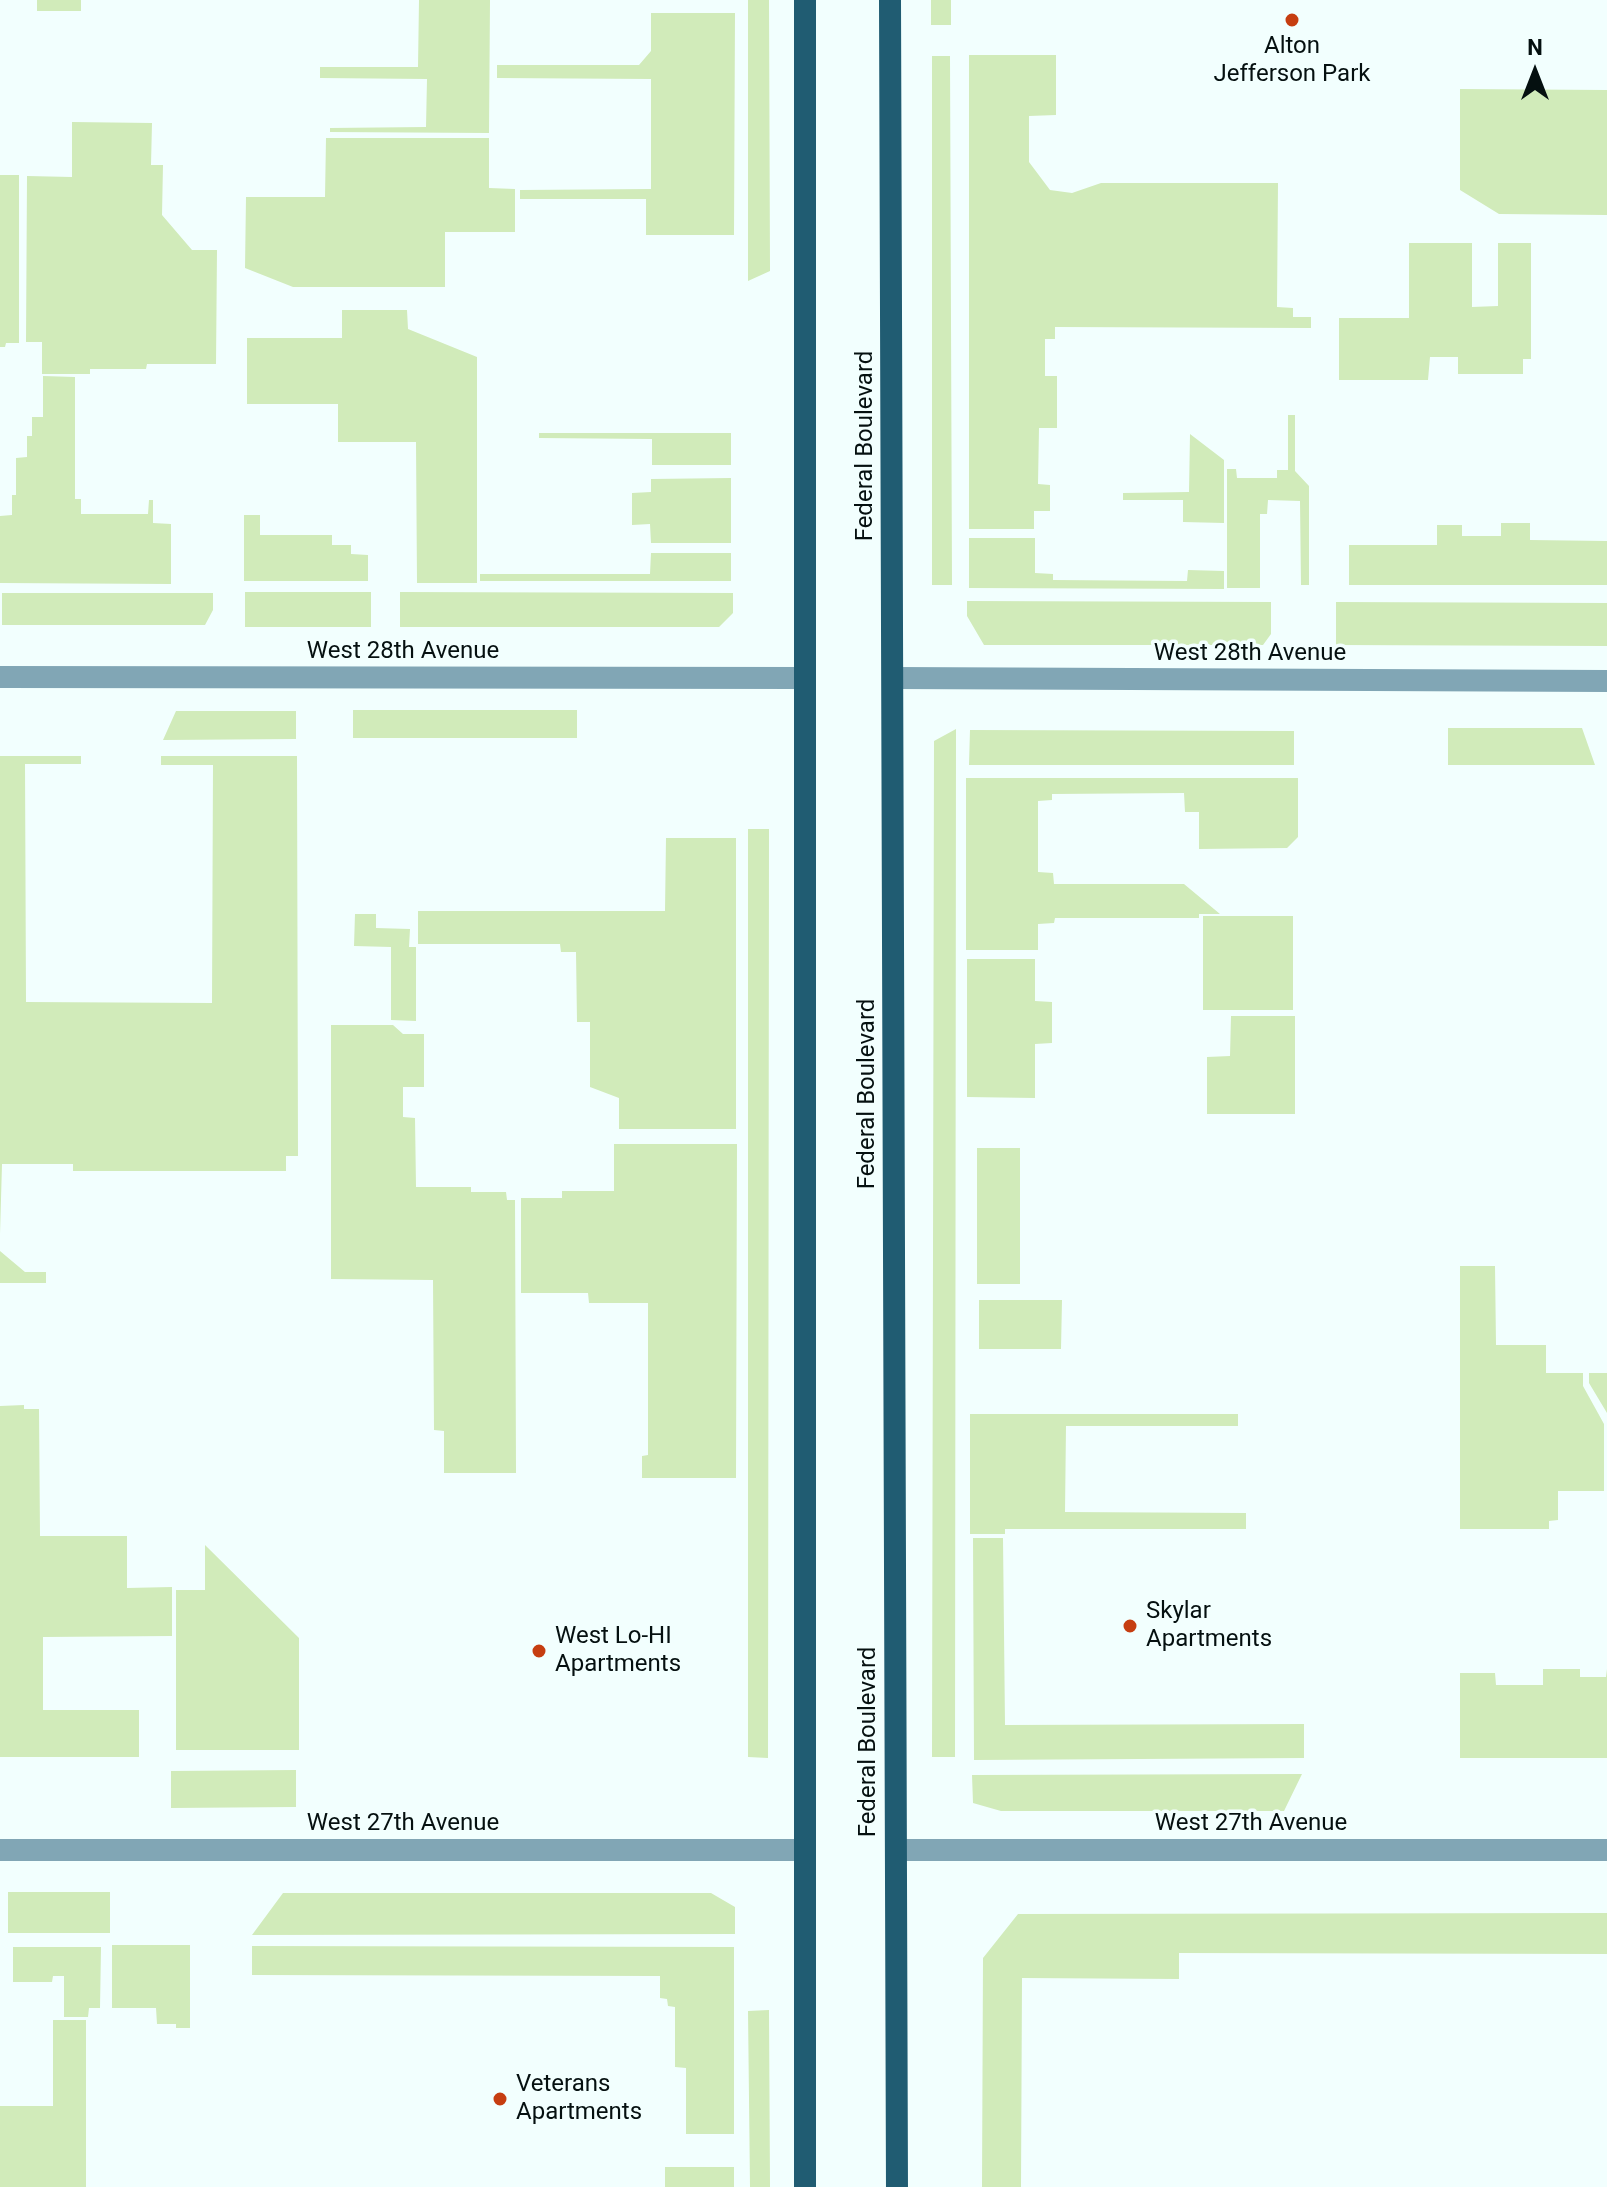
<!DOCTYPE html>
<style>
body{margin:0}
#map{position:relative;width:1607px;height:2187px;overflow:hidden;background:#f2fffe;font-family:Roboto,sans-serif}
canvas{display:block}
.north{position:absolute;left:1495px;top:32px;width:80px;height:80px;-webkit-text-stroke:6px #f2fffe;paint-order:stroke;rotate:0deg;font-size:22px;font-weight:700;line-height:32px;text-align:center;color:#051010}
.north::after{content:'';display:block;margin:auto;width:28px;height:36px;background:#051010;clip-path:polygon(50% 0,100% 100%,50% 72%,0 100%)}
</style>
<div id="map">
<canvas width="1607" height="2187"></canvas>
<div class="north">N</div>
</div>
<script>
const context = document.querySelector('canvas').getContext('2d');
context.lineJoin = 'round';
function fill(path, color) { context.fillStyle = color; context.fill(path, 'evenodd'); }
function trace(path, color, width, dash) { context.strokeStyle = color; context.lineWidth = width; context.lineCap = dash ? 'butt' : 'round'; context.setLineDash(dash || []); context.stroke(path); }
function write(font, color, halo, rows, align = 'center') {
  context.font = font + ' Roboto,sans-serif'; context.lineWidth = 7; context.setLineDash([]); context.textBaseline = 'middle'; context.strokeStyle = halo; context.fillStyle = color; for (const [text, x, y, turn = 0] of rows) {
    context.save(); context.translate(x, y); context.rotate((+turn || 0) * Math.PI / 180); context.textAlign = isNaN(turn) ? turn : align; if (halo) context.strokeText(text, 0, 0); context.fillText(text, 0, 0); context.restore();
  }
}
const green = new Path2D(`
 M 37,0 L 81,0 L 81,11 L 37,11 Z
 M 419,0 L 490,0 L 489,133 L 330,132 L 330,128 L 426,127 L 427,79 L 320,78 L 320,67 L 418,67 Z
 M 748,0 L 769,0 L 770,271 L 748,281 Z
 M 931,0 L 951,0 L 951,25 L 931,25 Z
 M 651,13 L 735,13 L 734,235 L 646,235 L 646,199 L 520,199 L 520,190 L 651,189 L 651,79 L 497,78 L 497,65 L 639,65 L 651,51 Z
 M 969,55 L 1056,55 L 1056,115 L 1029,116 L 1029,162 L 1050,190 L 1072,193 L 1101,183 L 1278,183 L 1277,307 L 1293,308 L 1293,317 L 1311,317 L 1311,328 L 1055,327 L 1055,339 L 1045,339 L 1045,376 L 1057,376 L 1057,428 L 1039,428 L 1038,484 L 1050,485 L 1050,511 L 1034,511 L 1034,529 L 969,529 Z
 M 932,56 L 950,56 L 952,585 L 932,585 Z
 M 1460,89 L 1607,90 L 1607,215 L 1499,214 L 1460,190 Z
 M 72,122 L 152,123 L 151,165 L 163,165 L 162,215 L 192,250 L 217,250 L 216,364 L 147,364 L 146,369 L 90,369 L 90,374 L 42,374 L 42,342 L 26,342 L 27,176 L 72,177 Z
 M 326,138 L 489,138 L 489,188 L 515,189 L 515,232 L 445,232 L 445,287 L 293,287 L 245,268 L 246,197 L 325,197 Z
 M 0,175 L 19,175 L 19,343 L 6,343 L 5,347 L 0,347 Z
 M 1409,243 L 1472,243 L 1472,307 L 1498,306 L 1498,243 L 1531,243 L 1531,359 L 1523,359 L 1523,374 L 1458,374 L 1458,357 L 1430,357 L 1428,380 L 1339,380 L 1339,318 L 1409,318 Z
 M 342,310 L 407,310 L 408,329 L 477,357 L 477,583 L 417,583 L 416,442 L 338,442 L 338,404 L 247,404 L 247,338 L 342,338 Z
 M 43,376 L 75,377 L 75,499 L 81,499 L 81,514 L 148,514 L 149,500 L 153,500 L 153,523 L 171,524 L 171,584 L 0,583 L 0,516 L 12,515 L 12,495 L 16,495 L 16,458 L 27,457 L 27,436 L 32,436 L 32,417 L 43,417 Z
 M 1288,415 L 1295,415 L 1295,471 L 1309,486 L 1309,585 L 1301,585 L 1300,501 L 1268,500 L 1267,514 L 1260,514 L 1260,588 L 1227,588 L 1227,469 L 1236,469 L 1237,478 L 1277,478 L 1277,470 L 1288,470 Z
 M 539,433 L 731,433 L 731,465 L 652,465 L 652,439 L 539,438 Z
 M 1190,434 L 1224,460 L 1224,523 L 1183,522 L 1183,500 L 1123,500 L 1123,493 L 1189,492 Z
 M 731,478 L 731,543 L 651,543 L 650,524 L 632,525 L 632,493 L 651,492 L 651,479 Z
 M 244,515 L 260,515 L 260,535 L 332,535 L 332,545 L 351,545 L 351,554 L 368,555 L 368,581 L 244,581 Z
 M 1501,523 L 1530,523 L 1530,540 L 1607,541 L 1607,585 L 1349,585 L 1349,545 L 1437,545 L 1437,525 L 1462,525 L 1462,536 L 1501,536 Z
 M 969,538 L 1035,538 L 1035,573 L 1053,574 L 1053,580 L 1187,581 L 1188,570 L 1224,571 L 1224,589 L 969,588 Z
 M 651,553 L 731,553 L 731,581 L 480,581 L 480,574 L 650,574 Z
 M 245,592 L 371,592 L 371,627 L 245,627 Z
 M 400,592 L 733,593 L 733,613 L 719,627 L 400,627 Z
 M 2,593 L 213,593 L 213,610 L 205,625 L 2,625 Z
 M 967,601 L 1271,602 L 1271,634 L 1263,645 L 984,645 L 967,616 Z
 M 1336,602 L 1607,603 L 1607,646 L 1336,645 Z
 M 353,710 L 577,710 L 577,738 L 353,738 Z
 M 176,711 L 296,711 L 296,739 L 163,740 Z
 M 1448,728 L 1582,728 L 1595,765 L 1448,765 Z
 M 956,729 L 955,1757 L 932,1757 L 934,741 Z
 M 970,730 L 1294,731 L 1294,765 L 969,765 Z
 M 0,756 L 81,756 L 81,764 L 25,764 L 26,1002 L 212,1003 L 213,765 L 161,765 L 161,756 L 297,756 L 298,1156 L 286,1156 L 286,1171 L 73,1171 L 73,1164 L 2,1164 L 0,1234 Z
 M 966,778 L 1298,778 L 1298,837 L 1287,848 L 1199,849 L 1199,812 L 1185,812 L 1184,793 L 1052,794 L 1052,800 L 1038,801 L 1038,872 L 1053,873 L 1054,884 L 1184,884 L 1220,914 L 1199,914 L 1199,918 L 1055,918 L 1054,923 L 1038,924 L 1038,950 L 966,950 Z
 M 748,829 L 769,829 L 768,1758 L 748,1757 Z
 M 666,838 L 736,838 L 736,1129 L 619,1129 L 619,1098 L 590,1087 L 590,1022 L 577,1022 L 576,952 L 561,952 L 560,944 L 418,944 L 418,911 L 665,911 Z
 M 355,914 L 376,914 L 376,928 L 410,929 L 409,947 L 416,947 L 416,1021 L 391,1020 L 391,947 L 354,946 Z
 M 1203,916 L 1293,916 L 1293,1010 L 1203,1010 Z
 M 967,959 L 1035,959 L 1035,1001 L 1052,1002 L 1052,1043 L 1035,1044 L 1035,1098 L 967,1097 Z
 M 1231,1016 L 1295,1016 L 1295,1114 L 1207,1114 L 1207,1057 L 1230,1056 Z
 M 331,1025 L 393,1025 L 403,1034 L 424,1034 L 424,1087 L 403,1087 L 403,1117 L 415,1118 L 416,1187 L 471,1187 L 471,1192 L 506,1192 L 507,1200 L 515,1200 L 516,1473 L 444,1473 L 444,1431 L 434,1430 L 433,1280 L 331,1279 Z
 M 614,1144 L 737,1144 L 736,1478 L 642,1478 L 642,1456 L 648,1455 L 648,1303 L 589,1303 L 588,1293 L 521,1293 L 521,1198 L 562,1198 L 562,1191 L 614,1191 Z
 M 977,1148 L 1020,1148 L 1020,1284 L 977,1284 Z
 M 0,1251 L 25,1272 L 46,1272 L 46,1283 L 0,1283 Z
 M 1460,1266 L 1495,1266 L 1496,1345 L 1546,1345 L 1546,1373 L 1583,1373 L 1583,1386 L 1604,1424 L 1604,1491 L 1558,1491 L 1558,1520 L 1549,1521 L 1549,1529 L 1460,1529 Z
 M 979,1300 L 1062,1300 L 1061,1349 L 979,1349 Z
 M 1589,1373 L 1607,1373 L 1607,1413 L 1589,1383 Z
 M 24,1405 L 24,1409 L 39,1409 L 40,1536 L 127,1536 L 127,1588 L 172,1587 L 172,1636 L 43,1637 L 43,1710 L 139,1710 L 139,1757 L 0,1757 L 0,1406 Z
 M 970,1414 L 1238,1414 L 1238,1426 L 1066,1426 L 1065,1512 L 1246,1513 L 1246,1529 L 1005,1529 L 1005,1534 L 970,1534 Z
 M 973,1538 L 1003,1538 L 1005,1725 L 1304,1724 L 1304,1758 L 974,1760 Z
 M 205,1545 L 299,1638 L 299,1750 L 176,1750 L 176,1590 L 205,1590 Z
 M 1543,1669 L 1580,1669 L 1580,1677 L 1606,1677 L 1607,1669 L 1607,1758 L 1460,1758 L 1460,1673 L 1495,1673 L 1496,1685 L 1543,1685 Z
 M 296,1770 L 296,1807 L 171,1808 L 171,1771 Z
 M 1302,1774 L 1284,1811 L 1001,1811 L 973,1803 L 972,1775 Z
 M 8,1892 L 110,1892 L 110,1933 L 8,1933 Z
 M 283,1893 L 711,1893 L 735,1907 L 735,1934 L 252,1935 Z
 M 1607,1913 L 1607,1954 L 1179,1953 L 1179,1979 L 1022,1978 L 1021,2187 L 982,2187 L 983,1958 L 1018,1914 Z
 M 112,1945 L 190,1945 L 190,2028 L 176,2028 L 176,2024 L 157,2024 L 156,2008 L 112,2008 Z
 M 252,1946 L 734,1947 L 734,2134 L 686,2134 L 686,2068 L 675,2067 L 675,2007 L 668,2006 L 667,1999 L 660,1998 L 660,1976 L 252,1975 Z
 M 13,1947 L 101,1947 L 100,2008 L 89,2008 L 88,2017 L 64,2017 L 64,1976 L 53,1976 L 52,1982 L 13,1982 Z
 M 769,2010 L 770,2187 L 750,2187 L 748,2011 Z
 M 53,2020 L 86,2020 L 86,2187 L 0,2187 L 0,2106 L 53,2106 Z
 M 665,2167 L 734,2167 L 734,2187 L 665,2187 Z`);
const minor = new Path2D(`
 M 0,677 L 805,678
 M 893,678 L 1607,681
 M 0,1850 L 805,1850
 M 896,1850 L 1607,1850`);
const primary = new Path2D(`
 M 805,0 L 805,2187
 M 890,0 L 897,2187`);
const markers = [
 [1292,20,8,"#c63e11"],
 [1130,1626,8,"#c63e11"],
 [539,1651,8,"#c63e11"],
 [500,2099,8,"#c63e11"]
];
const poiNames = [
 ["Alton",1292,47,"center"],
 ["Jefferson Park",1292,75,"center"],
 ["Skylar",1146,1612],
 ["Apartments",1146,1640],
 ["West Lo-HI",555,1637],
 ["Apartments",555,1665],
 ["Veterans",516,2085],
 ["Apartments",516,2113]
];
const streetNames = [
 ["Federal Boulevard",866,446,-90],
 ["West 28th Avenue",403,652],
 ["West 28th Avenue",1250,654],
 ["Federal Boulevard",868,1094,-90],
 ["Federal Boulevard",869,1742,-90],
 ["West 27th Avenue",403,1824],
 ["West 27th Avenue",1251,1824]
];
fill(green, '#d1ebba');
trace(minor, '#81a6b5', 22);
trace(primary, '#205c72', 22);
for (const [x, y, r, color] of markers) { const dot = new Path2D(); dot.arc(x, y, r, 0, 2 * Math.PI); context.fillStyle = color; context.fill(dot); trace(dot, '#f2fffe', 3); }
write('24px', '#051010', '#f2fffe', poiNames, 'left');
write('24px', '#051010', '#f2fffe', streetNames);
</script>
